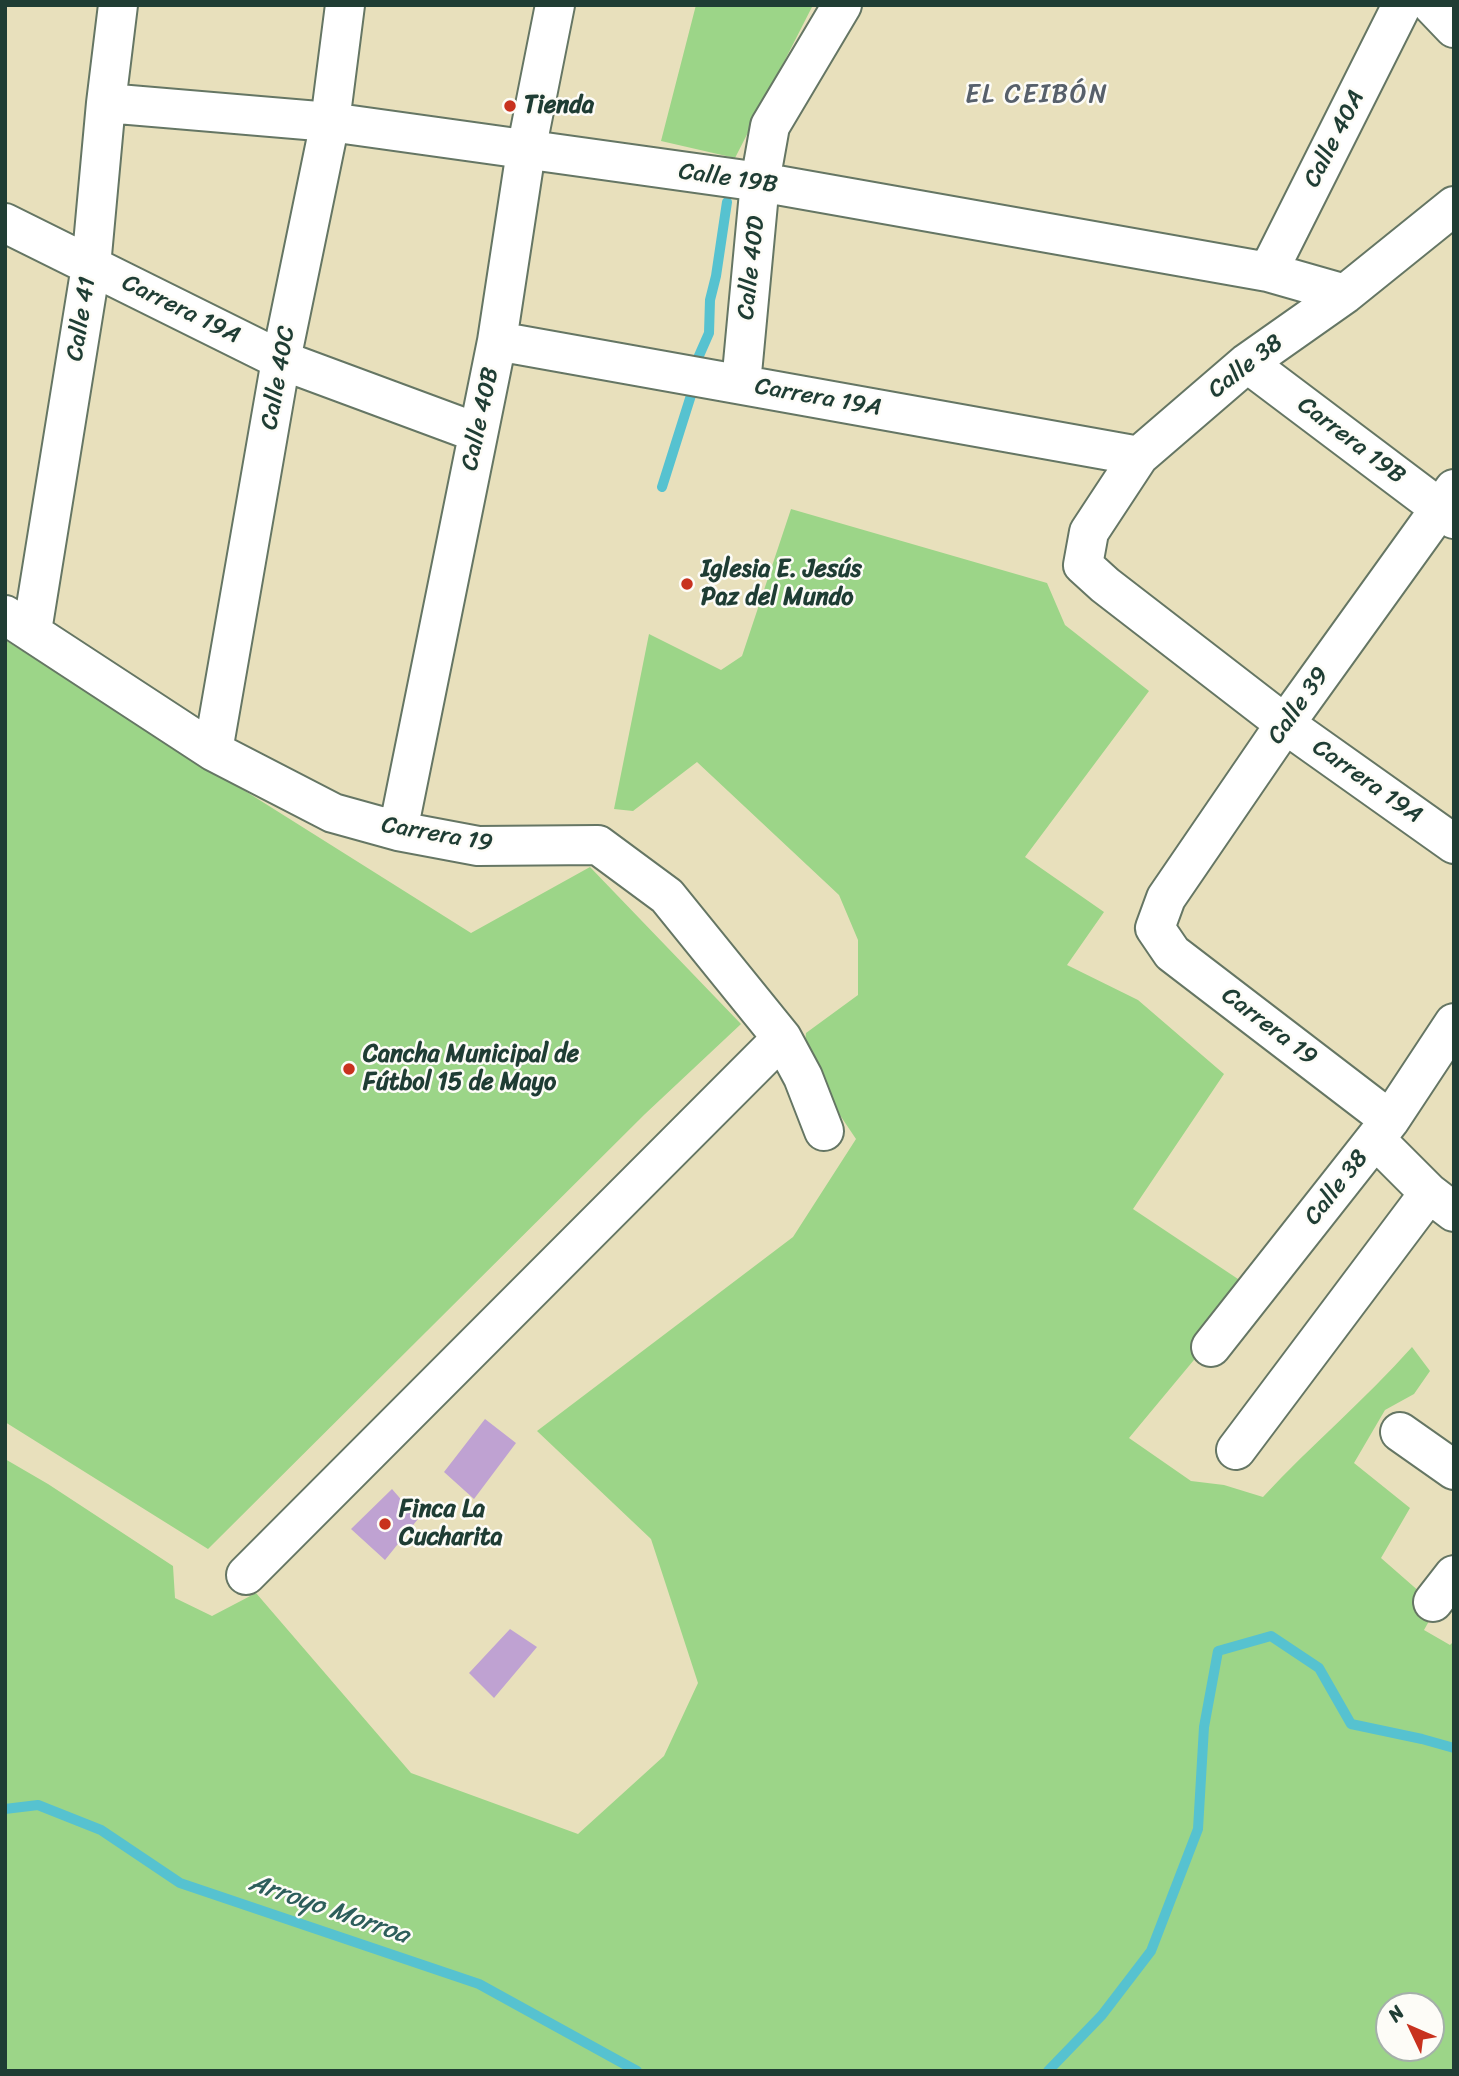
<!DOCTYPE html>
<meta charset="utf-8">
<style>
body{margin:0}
#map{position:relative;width:1459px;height:2076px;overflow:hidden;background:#e8e0bc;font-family:Sriracha,sans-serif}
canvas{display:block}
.frame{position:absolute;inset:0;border:7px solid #1f3d34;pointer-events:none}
.north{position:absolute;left:1375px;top:1992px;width:70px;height:70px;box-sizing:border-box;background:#fdfcf7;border:2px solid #a4b0a9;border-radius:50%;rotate:314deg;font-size:19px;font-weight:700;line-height:28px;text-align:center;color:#1f3d34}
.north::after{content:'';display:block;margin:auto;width:24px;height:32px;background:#c8321e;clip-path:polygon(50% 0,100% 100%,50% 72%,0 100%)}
</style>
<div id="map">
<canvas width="1459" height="2076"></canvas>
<div class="frame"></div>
<div class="north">N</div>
</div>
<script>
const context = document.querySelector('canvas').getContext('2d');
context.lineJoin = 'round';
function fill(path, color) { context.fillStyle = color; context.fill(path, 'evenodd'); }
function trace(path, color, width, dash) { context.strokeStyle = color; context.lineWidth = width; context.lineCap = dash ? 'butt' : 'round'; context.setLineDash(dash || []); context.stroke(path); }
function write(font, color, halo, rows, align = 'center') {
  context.font = font + ' Sriracha,sans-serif'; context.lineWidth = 5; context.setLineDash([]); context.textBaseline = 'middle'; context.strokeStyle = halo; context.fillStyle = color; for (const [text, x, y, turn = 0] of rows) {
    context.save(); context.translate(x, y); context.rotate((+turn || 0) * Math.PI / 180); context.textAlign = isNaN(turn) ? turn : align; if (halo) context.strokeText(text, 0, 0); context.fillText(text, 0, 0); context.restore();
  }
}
const green = new Path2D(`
 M 696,5 L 813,5 L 735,158 L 661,141 Z
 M 791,509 L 1047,583 L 1065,625 L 1149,691 L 1025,857 L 1104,912 L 1067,965 L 1138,1000 L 1224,1074 L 1133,1209 L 1253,1289 L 1129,1438 L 1191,1481 L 1224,1485 L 1263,1497 C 1311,1445 1365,1400 1412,1347 L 1430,1371 L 1414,1394 L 1385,1410 L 1354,1463 L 1410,1508 L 1381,1558 L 1437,1607 L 1424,1630 L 1450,1645 L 1454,1641 L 1454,2071 L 5,2071 L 5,1459 L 48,1484 L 173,1566 L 175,1598 L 212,1616 L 256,1593 L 411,1773 L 578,1834 L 664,1756 L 698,1683 L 651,1539 L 537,1431 L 793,1237 L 856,1139 L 803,1060 L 806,1033 L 858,995 L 858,940 L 839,895 L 697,762 L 633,811 L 614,809 L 649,634 L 721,670 L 742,656 ZM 1389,2006 L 1431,2006 L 1431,2048 L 1389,2048 Z
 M 5,640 L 471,933 L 590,867 L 741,1024 L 645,1114 L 208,1549 L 5,1422 Z`);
const stream = new Path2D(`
 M 698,358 L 709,333 L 710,300 L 716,276 L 727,202
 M 662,487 L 693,389
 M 5,1809 L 38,1805 L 101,1830 L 180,1883 L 479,1984 L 637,2071
 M 1048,2071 L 1102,2015 L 1151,1951 L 1198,1829 L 1204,1727 L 1218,1651 L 1271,1636 L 1319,1668 L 1351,1724 L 1422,1739 L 1454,1748`);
const building = new Path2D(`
 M 485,1419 L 516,1443 L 474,1499 L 444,1472 Z
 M 392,1489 L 418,1519 L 385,1560 L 351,1529 Z
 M 510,1629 L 537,1647 L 494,1698 L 469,1673 Z`);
const street = new Path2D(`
 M 1432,5 L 1454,28
 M 106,103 L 330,122 L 760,182 L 1268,272 L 1345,294
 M 1454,206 L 1345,294 L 1247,363 L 1139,456 L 1089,532 L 1083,565 L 1105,585 L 1285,724 L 1454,844
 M 5,223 L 281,360 L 478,433
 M 1268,272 L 1402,5
 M 497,341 L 1139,456
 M 1247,363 L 1454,519
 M 741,384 L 760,182 L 770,126 L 842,5
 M 5,615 L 213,751 L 333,813 L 398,831 L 478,846 L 598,845 L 667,896 L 782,1038 L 803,1077 L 824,1131
 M 32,631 L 91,266 L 106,103 L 118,5
 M 213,751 L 281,360 L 330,122 L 345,5
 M 398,831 L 497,341 L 526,151 L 555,5
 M 1390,1120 L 1172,953 L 1155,928 L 1166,898 L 1285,724 L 1454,489
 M 1375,1139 L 1429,1193 L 1454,1212
 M 1211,1347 L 1390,1120 L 1454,1023
 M 1400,1432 L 1454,1470
 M 1236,1450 L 1429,1193
 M 246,1575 L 782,1038
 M 1433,1602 L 1454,1575`);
const markers = [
 [510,106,7,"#c8321e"],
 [687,584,7,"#c8321e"],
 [349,1069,7,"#c8321e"],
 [385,1524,7,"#c8321e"]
];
const poiNames = [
 ["Tienda",524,106],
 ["Iglesia E. Jesús",701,570],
 ["Paz del Mundo",701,598],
 ["Cancha Municipal de",363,1055],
 ["Fútbol 15 de Mayo",363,1083],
 ["Finca La",399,1510],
 ["Cucharita",399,1538]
];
const streetNames = [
 ["Calle 40A",1335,139,-63],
 ["Calle 19B",728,179,8],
 ["Calle 40D",752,268,-84],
 ["Carrera 19A",181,310,26],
 ["Calle 41",82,319,-81],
 ["Calle 38",1246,367,-38],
 ["Calle 40C",279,378,-80],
 ["Carrera 19A",818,398,10],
 ["Calle 40B",481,419,-78],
 ["Carrera 19B",1351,441,37],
 ["Calle 39",1299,706,-55],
 ["Carrera 19A",1367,782,35],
 ["Carrera 19",437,835,10],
 ["Carrera 19",1269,1027,37],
 ["Calle 38",1337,1188,-52]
];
const neighbourhoodNames = [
 ["EL CEIBÓN",1037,95]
];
const waterNames = [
 ["Arroyo Morroa",329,1910,19]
];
fill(green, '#9cd588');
trace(stream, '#56c2d0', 10);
fill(building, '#bfa2d2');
trace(street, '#657664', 42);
trace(street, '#fff', 38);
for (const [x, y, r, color] of markers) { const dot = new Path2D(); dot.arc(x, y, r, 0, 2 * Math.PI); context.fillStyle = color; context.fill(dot); trace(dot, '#fdfcf7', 2.5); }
write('bold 24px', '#1f3d34', '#fdfcf7', poiNames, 'left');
write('24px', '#1f3d34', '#fdfcf7', streetNames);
context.letterSpacing = '2px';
write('26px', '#57606b', '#fdfcf7', neighbourhoodNames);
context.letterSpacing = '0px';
write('italic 26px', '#2d5e5b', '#fdfcf7', waterNames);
</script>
